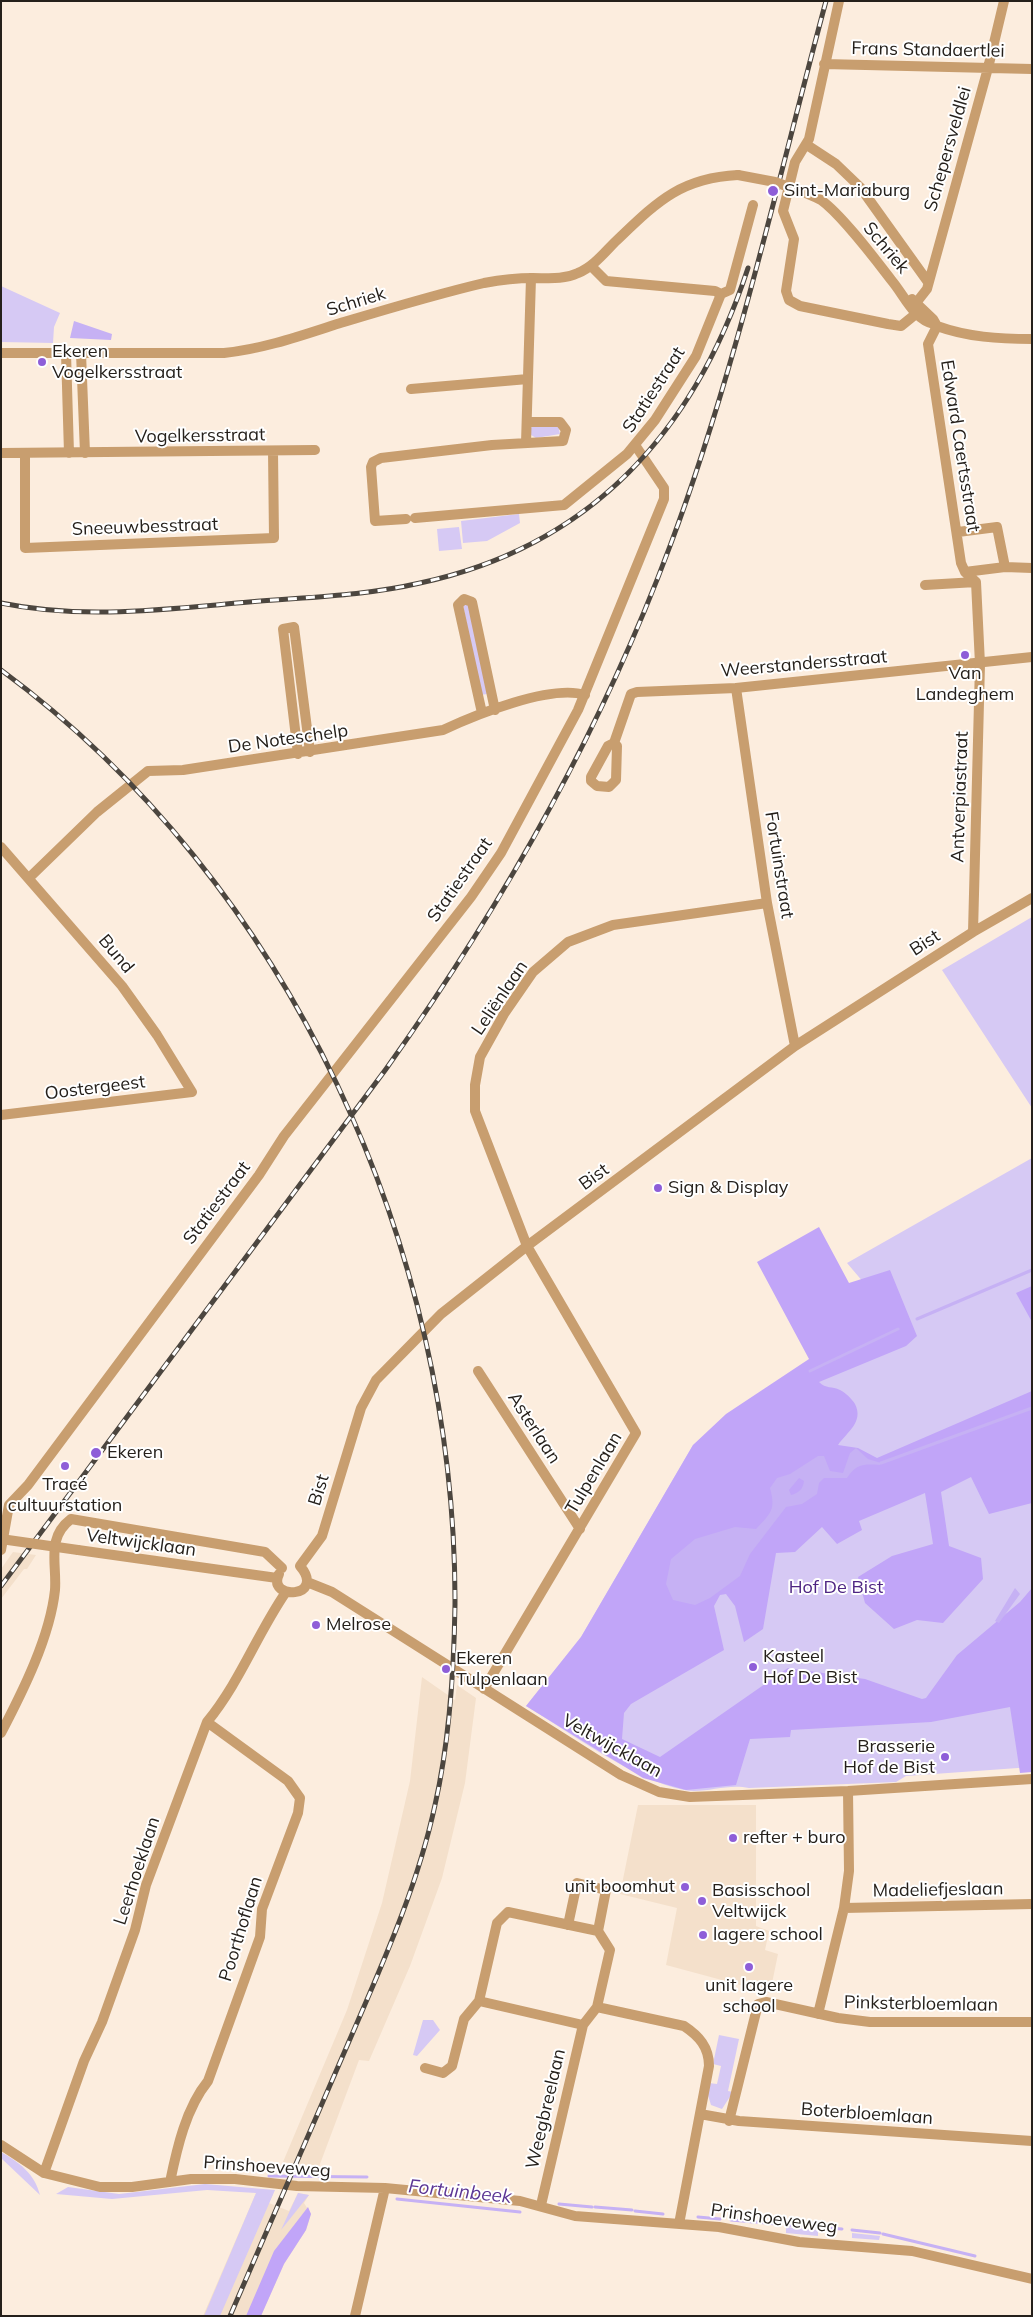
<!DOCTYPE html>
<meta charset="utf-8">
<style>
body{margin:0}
#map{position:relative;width:1033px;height:2317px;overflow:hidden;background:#fcedde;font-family:Mulish,sans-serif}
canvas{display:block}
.frame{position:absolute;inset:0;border:2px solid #25201b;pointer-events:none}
</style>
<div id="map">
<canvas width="1033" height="2317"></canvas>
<div class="frame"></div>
</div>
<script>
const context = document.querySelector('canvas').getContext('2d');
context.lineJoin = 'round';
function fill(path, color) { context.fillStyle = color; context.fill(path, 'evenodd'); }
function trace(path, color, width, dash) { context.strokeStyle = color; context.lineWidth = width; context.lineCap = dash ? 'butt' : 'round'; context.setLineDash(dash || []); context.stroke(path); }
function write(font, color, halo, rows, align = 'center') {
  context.font = font + ' Mulish,sans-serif'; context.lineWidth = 4; context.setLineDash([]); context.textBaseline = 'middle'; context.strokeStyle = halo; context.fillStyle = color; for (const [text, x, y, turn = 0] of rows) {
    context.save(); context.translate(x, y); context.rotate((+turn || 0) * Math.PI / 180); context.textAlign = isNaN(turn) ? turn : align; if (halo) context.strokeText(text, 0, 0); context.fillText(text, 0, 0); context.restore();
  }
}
const built = new Path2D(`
 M 13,1552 L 36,1555 L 27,1569 L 24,1569 L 1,1599 L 1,1569 Z
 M 422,1677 L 455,1700 L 457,1685 L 476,1698 L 465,1783 L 442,1878 L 410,1966 L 369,2061 L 359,2060 L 317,2172 L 305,2173 L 308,2165 L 283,2162 L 347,2010 L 382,1903 L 410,1781 Z
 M 638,1805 L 756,1805 L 756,1926 L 769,1931 L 765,1950 L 778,1954 L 770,1993 L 666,1965 L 677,1908 L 620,1894 Z
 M 256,2193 L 273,2194 L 269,2203 L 289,2211 L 298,2193 L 309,2195 L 304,2203 L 311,2214 L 306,2230 L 284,2264 L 261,2316 L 203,2316 Z`);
const green = new Path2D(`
 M 1,286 L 60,313 L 54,327 L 53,343 L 1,342 Z
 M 534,425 L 558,425 L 560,434 L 536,438 L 531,435 L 531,428 Z
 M 519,514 L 520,523 L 487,541 L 463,543 L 461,521 Z
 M 459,527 L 462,549 L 439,551 L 437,529 Z
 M 469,604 L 487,694 L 481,695 L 463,605 Z
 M 1032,917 L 1032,1108 L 942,970 Z
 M 1032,1158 L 1032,1767 L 906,1776 L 896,1782 L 749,1788 C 727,1783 705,1794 684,1790 C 632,1779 573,1734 526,1706 L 581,1637 L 693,1445 L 727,1417 L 898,1323 L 847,1263 Z
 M 423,2020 L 433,2020 L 440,2030 L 417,2056 L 413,2055 Z
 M 719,2035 L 739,2039 L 728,2091 L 733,2092 L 722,2109 L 711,2105 L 707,2092 L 709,2083 L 717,2084 L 721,2066 L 713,2064 Z
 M 1,2152 C 19,2162 35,2174 40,2195 L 1,2158 Z
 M 205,2184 L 275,2190 L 220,2316 L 204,2316 L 256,2193 L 207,2190 L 112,2199 L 56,2194 L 68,2187 L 119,2194 Z
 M 298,2193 L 309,2195 L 281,2230 Z
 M 786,2227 L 818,2230 L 818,2236 L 786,2233 Z
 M 852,2233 L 880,2236 L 879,2240 L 852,2238 Z`);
const forest = new Path2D(`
 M 819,1227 L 849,1283 L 890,1270 L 917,1336 L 906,1346 L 819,1382 C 826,1389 832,1386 840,1390 C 846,1393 852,1399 855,1404 C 864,1422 847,1432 838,1445 L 858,1448 L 877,1458 L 1032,1391 L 1032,1503 L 989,1514 L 971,1477 L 941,1492 L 949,1546 L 981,1558 L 983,1579 L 943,1623 L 917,1620 L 894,1629 L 865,1603 L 858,1577 L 892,1556 L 933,1544 L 925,1493 L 859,1521 L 862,1530 L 837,1544 L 822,1527 L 795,1552 L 776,1553 L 763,1629 L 744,1642 L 735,1606 L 726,1594 L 720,1595 L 714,1606 L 724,1650 L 631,1704 L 624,1713 L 622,1739 L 660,1757 L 788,1668 L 865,1679 L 922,1699 L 926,1698 L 957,1655 L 1020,1602 L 1032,1588 L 1032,1772 L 1020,1773 L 1010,1707 L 931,1722 L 791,1730 L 790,1737 L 750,1739 L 736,1785 L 686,1790 L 643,1778 L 526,1706 L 581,1637 L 693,1445 L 726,1414 L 809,1359 L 757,1262 Z
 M 1032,1286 L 1032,1322 L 1016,1293 Z
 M 308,2207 L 311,2214 L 306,2230 L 284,2264 L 261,2316 L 246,2316 L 274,2251 Z`);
const water = new Path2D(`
 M 74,321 L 112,334 L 111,340 L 70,338 Z
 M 856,1448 L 868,1459 L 881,1463 L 880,1465 C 864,1464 856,1464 847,1478 L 824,1478 L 819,1483 L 817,1494 L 802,1504 L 786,1507 L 750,1554 L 740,1576 L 710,1598 L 695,1605 L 673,1600 L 666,1584 L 671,1559 L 695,1539 L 735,1527 L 756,1529 C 771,1513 776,1510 770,1488 L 777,1478 L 790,1474 L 818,1456 L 824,1456 L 830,1471 L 843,1473 L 850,1453 ZM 799,1478 L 804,1481 C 803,1489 799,1493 791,1495 L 789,1490 Z
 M 1015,1588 L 1020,1594 L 999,1623 L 995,1621 Z`);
const stream = new Path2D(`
 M 917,1319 L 1032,1270
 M 810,1371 L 898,1329
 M 881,1463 L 1032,1408
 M 269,2176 L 367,2177
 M 397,2199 L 520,2212
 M 559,2204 L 592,2207
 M 595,2207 L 632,2210
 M 635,2211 L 663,2214
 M 698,2217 L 720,2219
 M 731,2220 L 754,2222
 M 756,2222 L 776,2224
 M 786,2225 L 819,2227
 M 829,2228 L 842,2229
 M 852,2230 L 880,2233
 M 883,2234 L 975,2256`);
const minor = new Path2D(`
 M 839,1 L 809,139 L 795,162 L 783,211 L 794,239 L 786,291 L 789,300 L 800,306 L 888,324 L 901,326 L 917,313
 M 824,64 L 1032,69
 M 807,145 L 836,164 L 860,187 L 928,282
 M 803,192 C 809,194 815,197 821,200 C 842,215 875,259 892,281 C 904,295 914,320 934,324
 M 591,266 L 606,281 L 715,291 L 721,294
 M 721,294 L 730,290 L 753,205
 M 912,299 L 933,319 L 937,326 C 967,337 999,339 1032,339
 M 916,303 L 927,289 L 988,68 L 1004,1
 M 937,326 L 928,344 L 961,563 L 965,572 L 976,582 L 980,664 L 973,932
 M 1,353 L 224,353 C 262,349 297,337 334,325 C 384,310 433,295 484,283 C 500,280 516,278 533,278 C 548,278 563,280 578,273 C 593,267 604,253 615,242 C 656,203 679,178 738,175
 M 66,353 L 69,453
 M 81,353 L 85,453
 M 411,389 L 528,379
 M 526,443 L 531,278
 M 1,453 L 315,450
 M 25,453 L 25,548 L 274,538 L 273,451
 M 415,518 L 564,505 L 627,454 L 655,420 L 696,356 L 721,294
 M 406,519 L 375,521 L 371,467 L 373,462 L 381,458 L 492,445 L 563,441 L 566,430 L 560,422 L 527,422
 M 958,532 L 997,527 L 1005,567
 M 965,572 L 1005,567 L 1032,568
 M 925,585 L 976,582
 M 736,688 L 767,903 L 795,1046
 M 482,713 L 458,605 L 464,599 L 472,602 L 495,710
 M 614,743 L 617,746 L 616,780 L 609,787 L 597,786 L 591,781 L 591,777 L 608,746 L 614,743 L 631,694 L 637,692 L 736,688 L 1032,657
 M 298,754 L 283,629 L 294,627 L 310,752
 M 1,847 L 122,986 L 157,1035 L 192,1092 L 1,1115
 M 30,877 L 97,812 L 148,771 L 183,770 L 443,730 C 475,715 551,684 585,695
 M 478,1371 L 580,1529
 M 9,1505 L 28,1485 L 259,1175 L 284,1136 L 471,897 L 501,853 L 578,710 L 664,499 L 664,488 L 635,445
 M 1,1550 L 9,1505
 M 78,1550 L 277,1578
 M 300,1566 L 322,1536 L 361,1408 L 376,1380 L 441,1314 L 527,1246 L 795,1046 L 973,932 L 1032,898
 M 279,1574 C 266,1601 327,1598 300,1566
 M 307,1582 L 332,1592 L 621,1775 L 659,1792 L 690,1797 L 848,1791 L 1032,1779
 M 484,1689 L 636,1433 L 527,1246 L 475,1111 L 475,1085 L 480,1057 L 504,1014 L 533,972 L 568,942 L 613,925 L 767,903
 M 1,1733 C 23,1691 50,1637 55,1590 C 57,1563 46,1538 71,1519 L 265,1552 L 282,1568
 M 844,1908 L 1032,1904
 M 479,2001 L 583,2025
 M 597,2007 L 684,2026 C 699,2036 709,2047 709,2066 L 679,2224
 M 818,2014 L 844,1908 L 849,1871 L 848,1791
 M 425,2068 L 443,2073 L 452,2066 L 464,2019 L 479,2001 L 497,1923 L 508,1912 L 598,1931
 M 700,2114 L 739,2121 L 1032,2141
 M 729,2121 L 758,2004 L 766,2002 L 838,2018 L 870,2022 L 1032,2022
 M 1,2145 L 44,2173 L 100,2187 L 132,2187 L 191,2179 L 235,2179 L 297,2186 L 385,2188 L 520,2201 L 575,2216 L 719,2227 L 799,2242 L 912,2251 L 1032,2279
 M 44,2173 L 84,2061 L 102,2022 L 135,1930 L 146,1885 L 207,1722 C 240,1682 257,1634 286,1592
 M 170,2182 C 177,2148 186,2108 208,2081 L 260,1937 L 262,1909 L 298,1813 L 300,1798 L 288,1781 L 207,1722
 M 541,2205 L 583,2025 L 597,2007 L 610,1950 L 598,1931 L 606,1890 L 577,1883 L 568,1925
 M 355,2316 L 385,2188`);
const rail = new Path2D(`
 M 1,603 C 83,620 167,609 249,602 C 306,597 364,596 420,583 C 592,546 695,430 748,268
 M 1,670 C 290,883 456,1249 455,1604 C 454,1671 450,1739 435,1805 C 417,1889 381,1967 347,2046 C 308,2136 269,2226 230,2316
 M 1,1586 L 386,1069 C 502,906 600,734 670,546 C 736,370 777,183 826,1`);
const minorBridge = new Path2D(`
 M 738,175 L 775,182 L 803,192
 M 1,1539 L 78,1550`);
const markers = [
 [773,191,6,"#8e5ed8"],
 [42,362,5,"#8e5ed8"],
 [965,655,5,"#8e5ed8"],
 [658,1188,5,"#8e5ed8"],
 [96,1453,6,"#8e5ed8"],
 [65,1466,5,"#8e5ed8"],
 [316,1625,5,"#8e5ed8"],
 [753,1667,5,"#8e5ed8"],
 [446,1669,5,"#8e5ed8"],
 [945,1757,5,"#8e5ed8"],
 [733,1838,5,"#8e5ed8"],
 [685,1887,5,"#8e5ed8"],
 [702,1901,5,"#8e5ed8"],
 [703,1935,5,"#8e5ed8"],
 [749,1967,5,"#8e5ed8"]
];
const streetNames = [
 ["Frans Standaertlei",928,50,1],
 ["Schepersveldlei",948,149,-74],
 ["Schriek",886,248,50],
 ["Schriek",356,302,-17],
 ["Statiestraat",654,390,-57],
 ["Vogelkersstraat",200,436,-1],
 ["Edward Caertsstraat",960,446,81],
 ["Sneeuwbesstraat",145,527,-2],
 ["Weerstandersstraat",804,664,-5],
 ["De Noteschelp",288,739,-8],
 ["Antverpiastraat",960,797,-88],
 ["Fortuinstraat",779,865,81],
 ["Statiestraat",460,880,-55],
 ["Bist",925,943,-33],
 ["Bund",116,954,50],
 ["Leliënlaan",500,998,-56],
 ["Oostergeest",95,1088,-7],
 ["Bist",594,1177,-36],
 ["Statiestraat",217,1203,-53],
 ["Asterlaan",534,1428,57],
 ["Tulpenlaan",594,1473,-59],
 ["Bist",319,1490,-73],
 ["Veltwijcklaan",141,1543,8],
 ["Veltwijcklaan",612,1746,29],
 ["Leerhoeklaan",137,1871,-72],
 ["Madeliefjeslaan",938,1890,-1],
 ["Poorthoflaan",241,1929,-73],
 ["Pinksterbloemlaan",921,2004,1],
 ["Weegbreelaan",546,2109,-77],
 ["Boterbloemlaan",867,2114,4],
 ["Prinshoeveweg",267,2167,4],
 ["Prinshoeveweg",774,2219,8]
];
const poiNames = [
 ["Sint-Mariaburg",784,191],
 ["Ekeren",52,352],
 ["Vogelkersstraat",52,373],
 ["Van",965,674,"center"],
 ["Landeghem",965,695,"center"],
 ["Sign & Display",668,1188],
 ["Ekeren",107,1453],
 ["Tracé",65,1485,"center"],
 ["cultuurstation",65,1506,"center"],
 ["Melrose",326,1625],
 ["Kasteel",763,1657],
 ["Hof De Bist",763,1678],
 ["Ekeren",456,1659],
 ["Tulpenlaan",456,1680],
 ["Brasserie",935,1747,"right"],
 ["Hof de Bist",935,1768,"right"],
 ["refter + buro",743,1838],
 ["unit boomhut",675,1887,"right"],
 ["Basisschool",712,1891],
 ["Veltwijck",712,1912],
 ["lagere school",713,1935],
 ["unit lagere",749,1986,"center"],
 ["school",749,2007,"center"]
];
const parkNames = [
 ["Hof De Bist",836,1588]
];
const waterNames = [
 ["Fortuinbeek",460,2192,6]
];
fill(built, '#f4e0cb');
fill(green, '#d6c9f4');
fill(forest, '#c1a5f8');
fill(water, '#c6b1f4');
trace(stream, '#c6b1f4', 3);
trace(minor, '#c89e6f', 10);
trace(rail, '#4c463f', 5);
trace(rail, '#fff', 3, [9]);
trace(minorBridge, '#c89e6f', 10);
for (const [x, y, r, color] of markers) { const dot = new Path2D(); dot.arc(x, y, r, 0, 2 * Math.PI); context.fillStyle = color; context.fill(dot); trace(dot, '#fff', 2); }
write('18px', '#25201b', '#fff', streetNames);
write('18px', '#25201b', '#fff', poiNames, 'left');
write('18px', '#4e2583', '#fff', parkNames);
write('italic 19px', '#5c3594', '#fff', waterNames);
</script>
